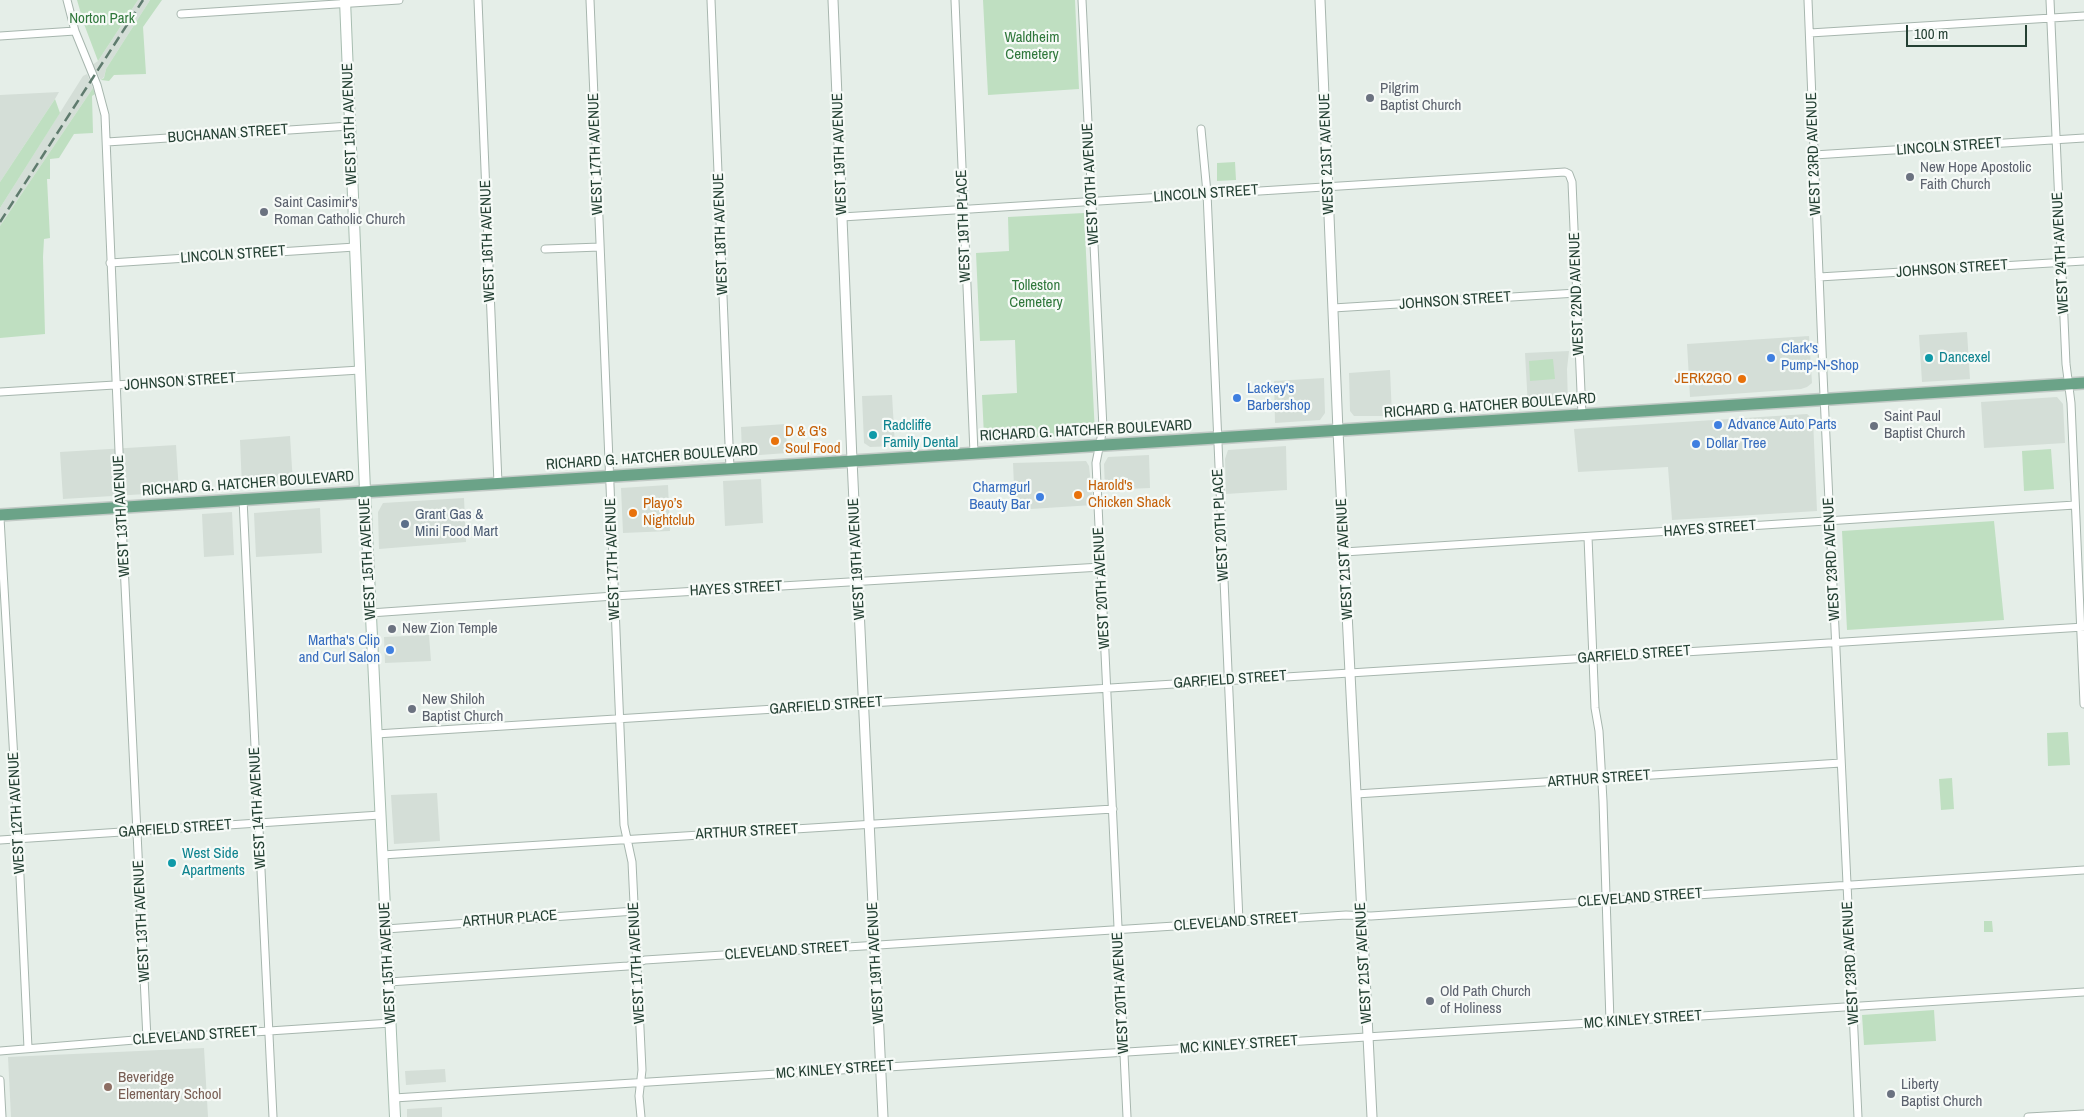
<!DOCTYPE html>
<meta charset="utf-8">
<style>
body{margin:0}
#map{position:relative;width:2084px;height:1117px;overflow:hidden;background:#e5eee8;font-family:"Archivo Narrow",sans-serif}
canvas{display:block}
.scale{position:absolute;left:1906px;top:25px;width:121px;height:22px;box-sizing:border-box;border:2px solid #244033;border-top:0;padding-left:6px;font-size:15px;line-height:18px;white-space:nowrap;color:#244033;-webkit-text-stroke:4px #f6faf7;paint-order:stroke}
</style>
<div id="map">
<canvas width="2084" height="1117"></canvas>
<div class="scale">100 m</div>
</div>
<script>
const context = document.querySelector('canvas').getContext('2d');
context.lineJoin = 'round';
function fill(path, color) { context.fillStyle = color; context.fill(path, 'evenodd'); }
function trace(path, color, width, dash) { context.strokeStyle = color; context.lineWidth = width; context.lineCap = dash ? 'butt' : 'round'; context.setLineDash(dash || []); context.stroke(path); }
function write(font, color, halo, rows, align = 'center') {
  context.font = font + ' "Archivo Narrow",sans-serif'; context.lineWidth = 4.5; context.setLineDash([]); context.textBaseline = 'middle'; context.strokeStyle = halo; context.fillStyle = color; for (const [text, x, y, turn = 0] of rows) {
    context.save(); context.translate(x, y); context.rotate((+turn || 0) * Math.PI / 180); context.textAlign = isNaN(turn) ? turn : align; if (halo) context.strokeText(text, 0, 0); context.fillText(text, 0, 0); context.restore();
  }
}
const built = new Path2D(`
 M 138,0 L 150,0 L 106,69 L 104,77 L 101,80 L 92,65 L 98,61 Z
 M 87,74 L 93,88 L 0,226 L 0,208 L 83,76 Z
 M 59,92 L 55,99 L 0,182 L 0,95 Z
 M 1967,332 L 1970,379 L 1922,382 L 1919,335 Z
 M 1809,336 L 1812,383 L 1807,387 L 1801,389 L 1690,397 L 1687,344 Z
 M 1569,351 L 1567,369 L 1568,404 L 1528,407 L 1525,353 Z
 M 1390,370 L 1392,416 L 1354,416 L 1350,411 L 1349,373 Z
 M 1324,378 L 1325,413 L 1320,420 L 1275,423 L 1274,381 Z
 M 892,395 L 895,446 L 870,447 L 864,443 L 862,396 Z
 M 2057,397 L 2063,404 L 2065,443 L 1984,448 L 1981,402 Z
 M 1807,414 L 1813,419 L 1817,511 L 1672,520 L 1668,467 L 1578,472 L 1574,429 Z
 M 786,424 L 787,453 L 746,456 L 742,453 L 741,427 Z
 M 290,436 L 293,484 L 242,488 L 240,440 Z
 M 176,445 L 179,492 L 63,499 L 60,452 Z
 M 1286,446 L 1287,490 L 1226,494 L 1225,459 L 1228,450 Z
 M 1149,455 L 1150,488 L 1105,490 L 1104,464 L 1108,457 Z
 M 1086,461 L 1089,466 L 1093,505 L 1015,510 L 1013,463 Z
 M 761,479 L 763,523 L 725,526 L 723,481 Z
 M 668,485 L 670,531 L 623,533 L 621,488 Z
 M 464,498 L 466,542 L 379,549 L 378,512 L 383,503 Z
 M 320,508 L 322,553 L 256,557 L 254,513 Z
 M 232,512 L 234,555 L 204,557 L 202,514 Z
 M 429,635 L 431,661 L 385,663 L 384,637 Z
 M 437,793 L 440,841 L 394,844 L 391,795 Z
 M 204,1048 L 208,1117 L 11,1117 L 8,1057 Z
 M 445,1069 L 446,1082 L 406,1085 L 405,1071 Z
 M 442,1107 L 442,1117 L 407,1117 L 407,1109 Z`);
const green = new Path2D(`
 M 77,0 L 138,0 L 98,61 L 84,24 Z
 M 150,0 L 162,0 L 143,27 L 146,74 L 114,75 L 109,81 L 101,80 L 104,78 L 106,69 Z
 M 983,0 L 1075,0 L 1079,89 L 988,95 Z
 M 93,88 L 95,94 L 92,96 L 93,133 L 74,134 L 59,158 L 50,159 L 50,179 L 47,179 L 50,238 L 44,239 L 43,257 L 45,334 L 0,338 L 0,226 Z
 M 55,99 L 60,113 L 0,208 L 0,182 Z
 M 1235,162 L 1236,180 L 1217,181 L 1217,163 Z
 M 1084,213 L 1095,434 L 986,440 L 984,436 L 982,395 L 1017,393 L 1015,340 L 980,341 L 976,253 L 1009,251 L 1008,217 Z
 M 1553,359 L 1555,379 L 1530,381 L 1529,361 Z
 M 2051,449 L 2054,489 L 2024,491 L 2022,451 Z
 M 1994,521 L 2004,620 L 1847,630 L 1842,531 Z
 M 2068,732 L 2070,765 L 2048,766 L 2047,733 Z
 M 1952,778 L 1954,809 L 1941,810 L 1939,779 Z
 M 1984,921 L 1992,921 L 1993,932 L 1984,932 Z
 M 1934,1010 L 1936,1041 L 1864,1045 L 1862,1015 Z`);
const minor = new Path2D(`
 M 67,0 L 75,31 L 97,85 L 105,115 L 122,523 L 147,1039
 M 478,0 L 498,483
 M 590,0 L 624,825 L 632,862 L 642,1070 L 639,1096 L 641,1117
 M 711,0 L 730,468
 M 955,0 L 974,453
 M 1082,0 L 1103,428 L 1096,463 L 1127,1117
 M 1808,0 L 1823,374 L 1858,1117
 M 2050,0 L 2066,364 L 2071,403 L 2084,704
 M 181,14 L 399,0
 M 1810,33 L 2084,16
 M 0,36 L 75,31
 M 1201,129 L 1207,193 L 1239,921
 M 107,142 L 350,126
 M 1814,155 L 2084,138
 M 842,217 L 1565,172 L 1569,174 L 1572,182 L 1582,415
 M 545,249 L 600,247
 M 110,263 L 355,247
 M 1819,277 L 2084,261
 M 1333,308 L 1577,293
 M 0,392 L 360,370
 M 243,499 L 273,1117
 M 0,518 L 17,812 L 28,1048
 M 1588,537 L 1595,708 L 1599,731 L 1603,801 L 1610,1022
 M 1344,552 L 2075,505
 M 370,613 L 614,596 L 1101,567
 M 376,734 L 2084,627
 M 1356,794 L 1841,763
 M 0,840 L 380,815
 M 382,855 L 1113,809
 M 386,929 L 635,911
 M 389,982 L 628,966 L 645,960 L 1346,915 L 1371,916 L 2084,870
 M 0,1051 L 147,1039 L 391,1023
 M 0,1080 L 2,1117
 M 394,1098 L 2084,992
 M 2028,1117 L 2084,1114`);
const tertiary = new Path2D(`
 M 833,0 L 852,460 L 883,1117
 M 1320,0 L 1338,431 L 1372,1117`);
const secondary = new Path2D(`
 M 345,0 L 365,491 L 395,1117`);
const primary = new Path2D(`
 M 0,515 L 2084,383`);
const rail = new Path2D(`
 M 0,222 L 143,0`);
const markers = [
 [1370,98,5,"#6b7280"],
 [1910,177,5,"#6b7280"],
 [264,212,5,"#6b7280"],
 [1771,358,5,"#3f7fe0"],
 [1929,358,5,"#0f9aa8"],
 [1742,379,5,"#e8710a"],
 [1237,398,5,"#3f7fe0"],
 [1718,425,5,"#3f7fe0"],
 [1874,426,5,"#6b7280"],
 [873,435,5,"#0f9aa8"],
 [775,441,5,"#e8710a"],
 [1696,444,5,"#3f7fe0"],
 [1078,495,5,"#e8710a"],
 [1040,497,5,"#3f7fe0"],
 [633,513,5,"#e8710a"],
 [405,524,5,"#5c6f8a"],
 [392,629,5,"#6b7280"],
 [390,650,5,"#3f7fe0"],
 [412,709,5,"#6b7280"],
 [172,863,5,"#0f9aa8"],
 [1430,1001,5,"#6b7280"],
 [108,1087,5,"#8d6e63"],
 [1891,1094,5,"#6b7280"]
];
const parkNames = [
 ["Norton Park",102,19],
 ["Waldheim",1032,38],
 ["Cemetery",1032,55],
 ["Tolleston",1036,286],
 ["Cemetery",1036,303]
];
const worshipNames = [
 ["Pilgrim",1380,89],
 ["Baptist Church",1380,106],
 ["New Hope Apostolic",1920,168],
 ["Faith Church",1920,185],
 ["Saint Casimir's",274,203],
 ["Roman Catholic Church",274,220],
 ["Saint Paul",1884,417],
 ["Baptist Church",1884,434],
 ["New Zion Temple",402,629],
 ["New Shiloh",422,700],
 ["Baptist Church",422,717],
 ["Old Path Church",1440,992],
 ["of Holiness",1440,1009],
 ["Liberty",1901,1085],
 ["Baptist Church",1901,1102]
];
const streetNames = [
 ["WEST 15TH AVENUE",350,124,-92],
 ["BUCHANAN STREET",228,134,-4],
 ["LINCOLN STREET",1949,147,-4],
 ["WEST 17TH AVENUE",596,154,-92],
 ["WEST 19TH AVENUE",840,154,-92],
 ["WEST 21ST AVENUE",1327,154,-92],
 ["WEST 23RD AVENUE",1814,154,-92],
 ["WEST 20TH AVENUE",1091,184,-93],
 ["LINCOLN STREET",1206,194,-4],
 ["WEST 19TH PLACE",964,226,-92],
 ["WEST 18TH AVENUE",721,234,-92],
 ["WEST 16TH AVENUE",488,241,-92],
 ["WEST 24TH AVENUE",2061,253,-93],
 ["LINCOLN STREET",233,255,-4],
 ["JOHNSON STREET",1952,269,-4],
 ["WEST 22ND AVENUE",1577,294,-92],
 ["JOHNSON STREET",1455,301,-4],
 ["JOHNSON STREET",180,382,-4],
 ["RICHARD G. HATCHER BOULEVARD",1490,406,-4],
 ["RICHARD G. HATCHER BOULEVARD",1086,431,-3],
 ["RICHARD G. HATCHER BOULEVARD",652,458,-4],
 ["RICHARD G. HATCHER BOULEVARD",248,484,-4],
 ["WEST 13TH AVENUE",122,516,-93],
 ["WEST 20TH PLACE",1221,525,-93],
 ["HAYES STREET",1710,529,-4],
 ["WEST 15TH AVENUE",368,559,-93],
 ["WEST 17TH AVENUE",613,559,-92],
 ["WEST 19TH AVENUE",857,559,-93],
 ["WEST 21ST AVENUE",1345,559,-93],
 ["WEST 23RD AVENUE",1832,559,-93],
 ["WEST 20TH AVENUE",1102,588,-93],
 ["HAYES STREET",736,589,-3],
 ["GARFIELD STREET",1634,655,-4],
 ["GARFIELD STREET",1230,680,-4],
 ["GARFIELD STREET",826,706,-4],
 ["ARTHUR STREET",1599,779,-4],
 ["WEST 14TH AVENUE",258,808,-93],
 ["WEST 12TH AVENUE",17,813,-93],
 ["GARFIELD STREET",175,829,-4],
 ["ARTHUR STREET",747,832,-3],
 ["CLEVELAND STREET",1640,898,-4],
 ["ARTHUR PLACE",510,919,-4],
 ["WEST 13TH AVENUE",142,921,-93],
 ["CLEVELAND STREET",1236,922,-4],
 ["CLEVELAND STREET",787,951,-4],
 ["WEST 15TH AVENUE",388,963,-93],
 ["WEST 17TH AVENUE",637,963,-93],
 ["WEST 19TH AVENUE",876,963,-93],
 ["WEST 21ST AVENUE",1364,963,-93],
 ["WEST 23RD AVENUE",1851,963,-93],
 ["WEST 20TH AVENUE",1121,993,-93],
 ["MC KINLEY STREET",1643,1020,-4],
 ["CLEVELAND STREET",195,1036,-4],
 ["MC KINLEY STREET",1239,1045,-4],
 ["MC KINLEY STREET",835,1070,-4]
];
const shopNames = [
 ["Clark's",1781,349],
 ["Pump-N-Shop",1781,366],
 ["Lackey's",1247,389],
 ["Barbershop",1247,406],
 ["Advance Auto Parts",1728,425],
 ["Dollar Tree",1706,444],
 ["Charmgurl",1030,488,"right"],
 ["Beauty Bar",1030,505,"right"],
 ["Martha's Clip",380,641,"right"],
 ["and Curl Salon",380,658,"right"]
];
const cultureNames = [
 ["Dancexel",1939,358],
 ["Radcliffe",883,426],
 ["Family Dental",883,443],
 ["West Side",182,854],
 ["Apartments",182,871]
];
const foodNames = [
 ["JERK2GO",1732,379,"right"],
 ["D & G's",785,432],
 ["Soul Food",785,449],
 ["Harold's",1088,486],
 ["Chicken Shack",1088,503],
 ["Playo’s",643,504],
 ["Nightclub",643,521]
];
const serviceNames = [
 ["Grant Gas &",415,515],
 ["Mini Food Mart",415,532]
];
const educationNames = [
 ["Beveridge",118,1078],
 ["Elementary School",118,1095]
];
fill(built, '#d4ded7');
fill(green, '#bfdfc1');
trace(minor, '#a7b6ae', 9);
trace(tertiary, '#a7b6ae', 11);
trace(secondary, '#a7bdb0', 12);
trace(primary, '#c2cac6', 14);
trace(minor, '#fff', 7);
trace(tertiary, '#fff', 9);
trace(secondary, '#fff', 10);
trace(primary, '#6ba388', 11);
trace(rail, '#5f7b6e', 2.5, [10, 5]);
for (const [x, y, r, color] of markers) { const dot = new Path2D(); dot.arc(x, y, r, 0, 2 * Math.PI); context.fillStyle = color; context.fill(dot); trace(dot, '#f6faf7', 2); }
write('15px', '#2f773b', '#f6faf7', parkNames);
write('15px', '#5b616d', '#f6faf7', worshipNames, 'left');
write('15px', '#244033', '#f6faf7', streetNames);
write('15px', '#366cbe', '#f6faf7', shopNames, 'left');
write('15px', '#0d838f', '#f6faf7', cultureNames, 'left');
write('15px', '#c56008', '#f6faf7', foodNames, 'left');
write('15px', '#4e5e75', '#f6faf7', serviceNames, 'left');
write('15px', '#785e54', '#f6faf7', educationNames, 'left');
</script>
